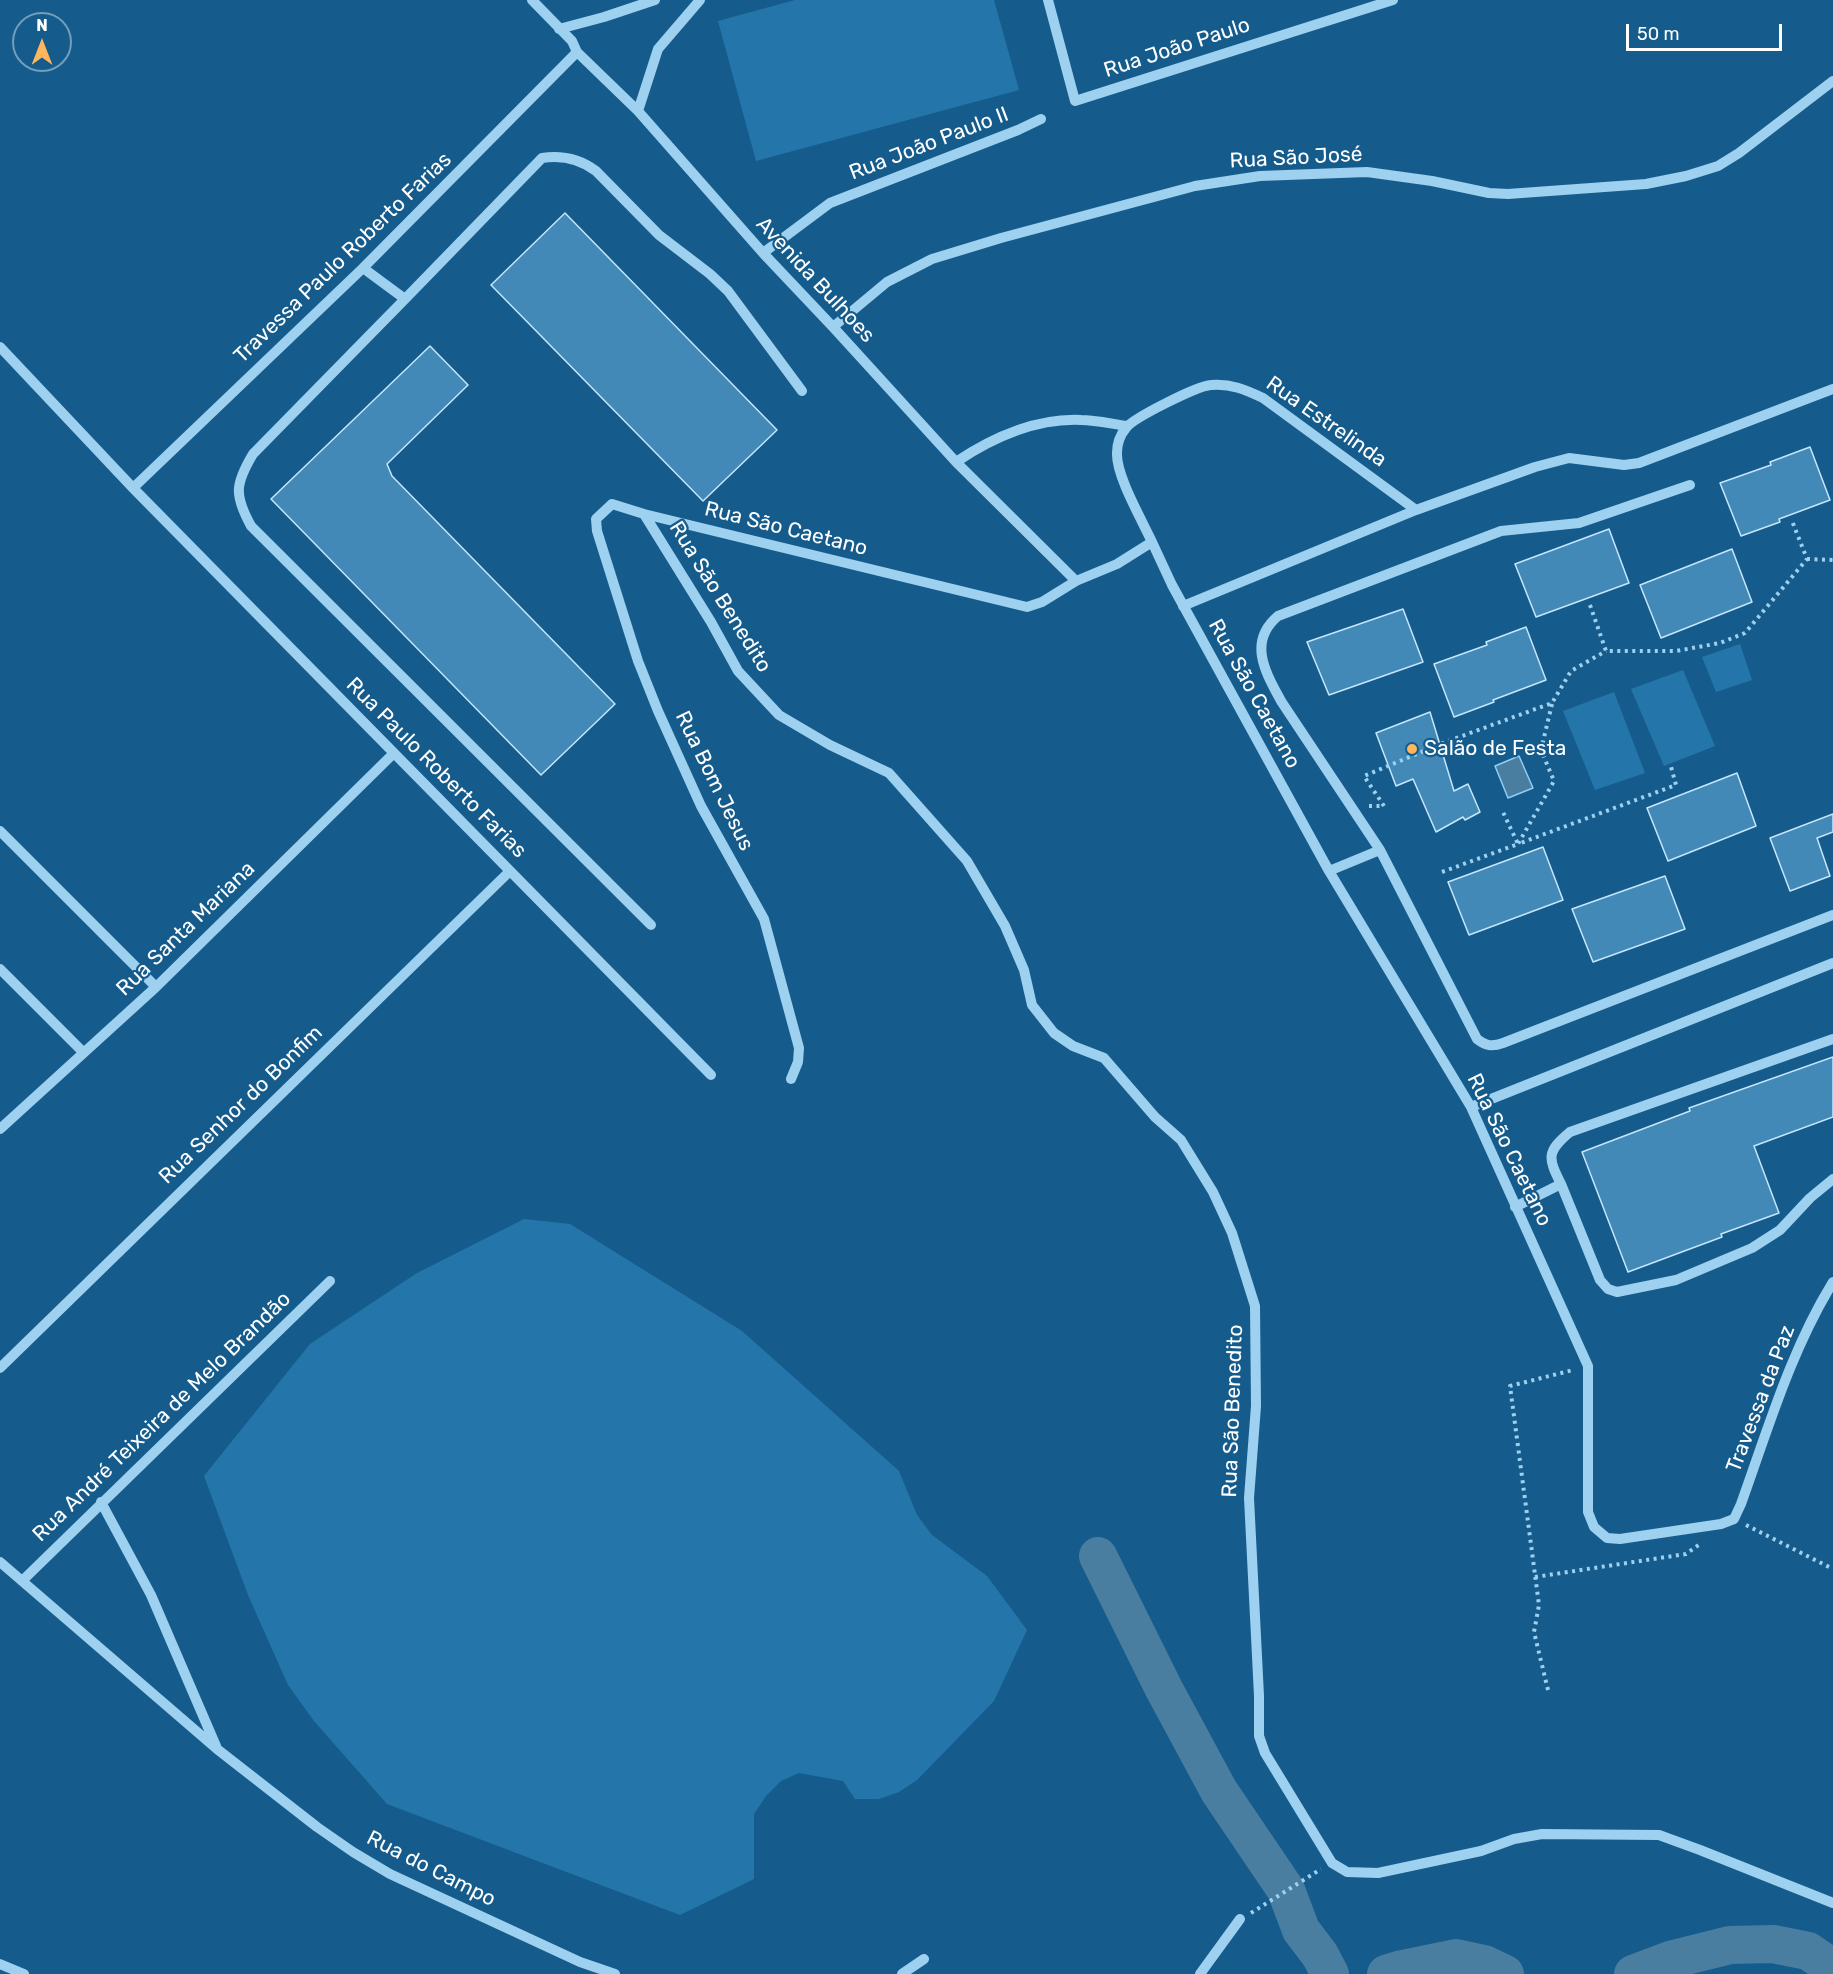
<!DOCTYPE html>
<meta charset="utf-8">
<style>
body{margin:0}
#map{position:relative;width:1833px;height:1974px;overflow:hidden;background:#155c8d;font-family:Rubik,sans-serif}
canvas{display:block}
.north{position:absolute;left:12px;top:12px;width:60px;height:60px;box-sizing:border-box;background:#155c8d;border:2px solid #739dbb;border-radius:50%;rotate:0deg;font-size:16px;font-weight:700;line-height:24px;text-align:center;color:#fff}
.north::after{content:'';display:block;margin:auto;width:21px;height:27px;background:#ffb65d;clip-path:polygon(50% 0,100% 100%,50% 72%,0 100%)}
.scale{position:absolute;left:1626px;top:24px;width:156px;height:27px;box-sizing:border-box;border:3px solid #fff;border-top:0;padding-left:8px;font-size:18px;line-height:21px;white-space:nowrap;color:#fff;-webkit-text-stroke:4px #155c8d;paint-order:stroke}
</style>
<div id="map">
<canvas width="1833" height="1974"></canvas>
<div class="north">N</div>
<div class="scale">50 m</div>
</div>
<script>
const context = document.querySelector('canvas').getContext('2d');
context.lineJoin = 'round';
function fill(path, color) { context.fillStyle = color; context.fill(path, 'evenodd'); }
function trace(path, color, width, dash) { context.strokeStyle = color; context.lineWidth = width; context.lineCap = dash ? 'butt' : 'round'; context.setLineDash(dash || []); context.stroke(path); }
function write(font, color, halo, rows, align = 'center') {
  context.font = font + ' Rubik,sans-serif'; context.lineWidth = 4.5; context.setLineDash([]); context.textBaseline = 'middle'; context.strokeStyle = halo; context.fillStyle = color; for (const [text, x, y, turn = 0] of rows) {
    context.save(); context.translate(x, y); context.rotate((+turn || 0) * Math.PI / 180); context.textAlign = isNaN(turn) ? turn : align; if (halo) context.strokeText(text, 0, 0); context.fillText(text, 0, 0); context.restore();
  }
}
const green = new Path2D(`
 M 795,0 L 994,0 L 1019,90 L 756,161 L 718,21 Z
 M 1740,644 L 1752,680 L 1716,692 L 1702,657 Z
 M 1683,670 L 1715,746 L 1664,766 L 1631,689 Z
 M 1614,692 L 1645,773 L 1595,790 L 1563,711 Z
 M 524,1219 L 570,1224 L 742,1331 L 899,1471 L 917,1515 L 932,1535 L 987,1576 L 1027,1630 L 994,1701 L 917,1780 L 899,1792 L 879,1799 L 855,1799 L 843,1781 L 799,1773 L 781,1781 L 766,1796 L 754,1814 L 754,1879 L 680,1915 L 387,1804 L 314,1721 L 288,1685 L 248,1595 L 204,1476 L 310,1344 L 417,1273 Z`);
const water = new Path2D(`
 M 1519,756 L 1533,788 L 1508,798 L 1495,766 Z`);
const river = new Path2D(`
 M 1098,1556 L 1164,1689 L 1219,1791 L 1286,1890 L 1301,1930 L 1320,1955 L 1330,1974
 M 1386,1974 L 1402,1969 L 1456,1958 L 1484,1964 L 1505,1974
 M 1633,1974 L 1670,1960 L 1730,1945 L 1773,1944 L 1808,1951 L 1833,1968`);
const building = new Path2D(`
 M 565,213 L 777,430 L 703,501 L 491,285 Z
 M 430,346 L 468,385 L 387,464 L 392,476 L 615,704 L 541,775 L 271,499 Z
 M 1810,447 L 1830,500 L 1779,519 L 1780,522 L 1741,536 L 1720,483 L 1771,465 L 1770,462 Z
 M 1609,529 L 1629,583 L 1536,617 L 1515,564 Z
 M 1732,549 L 1752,602 L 1661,638 L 1640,585 Z
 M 1403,609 L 1423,662 L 1329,695 L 1307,642 Z
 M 1526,627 L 1546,680 L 1493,700 L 1494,702 L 1454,717 L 1434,664 L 1487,645 L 1486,642 Z
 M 1430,712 L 1454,791 L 1468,784 L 1480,812 L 1465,820 L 1463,817 L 1436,832 L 1413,779 L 1396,786 L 1376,733 Z
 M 1737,773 L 1756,826 L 1668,861 L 1647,808 Z
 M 1833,814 L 1833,832 L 1817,838 L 1830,876 L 1790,891 L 1770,838 Z
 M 1543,847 L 1563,900 L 1469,935 L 1448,882 Z
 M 1665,876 L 1685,929 L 1593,962 L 1572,909 Z
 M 1833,1057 L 1833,1117 L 1754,1146 L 1779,1213 L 1721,1234 L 1722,1237 L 1628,1272 L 1582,1152 L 1690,1111 L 1689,1108 Z`);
const path = new Path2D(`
 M 1807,559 L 1833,560
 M 1590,605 L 1606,651 L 1676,651 L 1720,643 L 1745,633 L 1807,559 L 1792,521
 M 1552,704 L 1541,750 L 1554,781 L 1518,844 L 1676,785 L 1670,763
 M 1369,806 L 1384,806 L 1364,776 L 1443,743 L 1552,703 L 1571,671 L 1606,651
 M 1442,872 L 1518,844 L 1502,810
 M 1746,1525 L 1833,1569
 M 1535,1577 L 1686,1554 L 1700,1544
 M 1548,1690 L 1534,1632 L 1539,1605 L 1510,1386 L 1573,1370
 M 1251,1913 L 1321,1869`);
const minor = new Path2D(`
 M 532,0 L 572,41 L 577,52 L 638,111 L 763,253 L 833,327 L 956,462 L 1076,581
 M 1048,0 L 1075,101 L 1393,0
 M 559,29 L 604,17 L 655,0
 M 638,111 L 658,49 L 700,0
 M 763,253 L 830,203 L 1018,130 L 1041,119
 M 363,268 L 405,299 L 542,158 C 562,155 580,159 596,171 L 659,235 L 710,274 L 728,291 L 802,391
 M 405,299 L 253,454 C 235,484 234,495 251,526 L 651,925
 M 833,327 L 887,282 L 932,259 L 1001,238 L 1195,186 L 1260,176 L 1367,172 L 1432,181 L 1489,193 L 1508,194 L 1646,184 L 1686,176 L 1718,166 L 1739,153 L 1833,81
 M 0,347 L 133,488 L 711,1075
 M 956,462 C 992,438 1036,418 1081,420 C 1096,420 1112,424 1127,426
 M 133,488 L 363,268 L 577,52
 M 644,514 L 711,622 L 738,671 L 779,715 L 830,745 L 889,773 L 967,861 L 1005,926 L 1024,970 L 1032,1005 L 1054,1033 L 1073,1046 L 1104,1058 L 1155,1117 L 1181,1140 L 1213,1192 L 1232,1233 L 1255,1306 L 1256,1406 L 1249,1498 L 1259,1696 L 1259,1736 L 1265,1753 L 1332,1863 L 1347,1872 L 1378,1873 L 1481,1851 L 1514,1839 L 1542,1834 L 1659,1835 L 1700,1850 L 1833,1903
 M 1152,542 C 1142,520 1116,476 1117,453 C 1117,444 1120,435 1126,428 C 1133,418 1197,386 1211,385 C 1230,383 1246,390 1263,398 L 1416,510
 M 1183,606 L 1416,510 L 1535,467 L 1569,458 L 1624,465 L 1639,463 L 1833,389
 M 0,831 L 156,987
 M 1380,850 L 1477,1039 C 1486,1046 1492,1047 1503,1043 L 1833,915
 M 1329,871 L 1380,850 L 1281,701 C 1266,673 1247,642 1278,616 L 1501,531 L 1579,523 L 1690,485
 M 0,969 L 83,1052
 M 791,1079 L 798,1062 L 799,1048 L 764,919 L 701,806 L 658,711 L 638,661 L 597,531 L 596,519 L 612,504 L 644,514 L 1027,607 L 1042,602 L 1076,581 L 1117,564 L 1152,542 L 1172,585 L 1329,871 L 1471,1107 L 1588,1366 L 1588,1512 L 1594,1527 L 1607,1538 L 1620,1539 L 1721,1524 L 1734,1519 L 1741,1504 C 1768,1429 1791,1350 1833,1282
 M 1471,1107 L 1833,963
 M 0,1129 L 156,987 L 394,753
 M 1561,1184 L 1600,1280 L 1608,1289 L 1617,1292 L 1676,1280 L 1752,1248 L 1780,1230 L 1810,1198 L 1833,1179
 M 1515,1207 L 1561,1184 C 1548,1158 1546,1152 1570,1132 L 1833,1039
 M 0,1368 L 510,871
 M 101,1502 L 151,1595 L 216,1746
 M 0,1562 L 217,1749 L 317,1827 L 353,1852 L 390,1874 L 580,1962 L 615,1974
 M 22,1581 L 330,1281
 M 0,1964 L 24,1974
 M 902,1974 L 924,1959
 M 1200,1974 L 1240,1919`);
const markers = [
 [1412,749,6,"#ffb65d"]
];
const streetNames = [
 ["Rua João Paulo",1177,48,-18],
 ["Rua João Paulo II",929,144,-21],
 ["Rua São José",1296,158,-3],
 ["Travessa Paulo Roberto Farias",343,258,-44],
 ["Avenida Bulhoes",815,280,47],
 ["Rua Estrelinda",1326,422,35],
 ["Rua São Caetano",786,529,14],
 ["Rua São Benedito",720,597,58],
 ["Rua São Caetano",1254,694,61],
 ["Rua Paulo Roberto Farias",436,768,45],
 ["Rua Bom Jesus",714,781,64],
 ["Rua Santa Mariana",186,929,-44],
 ["Rua Senhor do Bonfim",241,1105,-44],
 ["Rua São Caetano",1509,1150,64],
 ["Travessa da Paz",1761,1399,-69],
 ["Rua São Benedito",1233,1411,-88],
 ["Rua André Teixeira de Melo Brandão",162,1417,-44],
 ["Rua do Campo",431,1869,27]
];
const poiNames = [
 ["Salão de Festa",1424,749]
];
fill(green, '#2476aa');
fill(water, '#4a7ea1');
trace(water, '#90cef3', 1.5);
trace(river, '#4a7ea1', 38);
fill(building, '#4289b8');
trace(building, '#c5e6fb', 1.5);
trace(path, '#9ed0f0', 4, [3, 4.5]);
trace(minor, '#9ed0f0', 10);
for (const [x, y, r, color] of markers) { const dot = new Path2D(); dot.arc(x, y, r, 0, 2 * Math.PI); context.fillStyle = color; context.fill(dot); trace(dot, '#155c8d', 2); }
write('21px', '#fff', '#155c8d', streetNames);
write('21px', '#fff', '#155c8d', poiNames, 'left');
</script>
